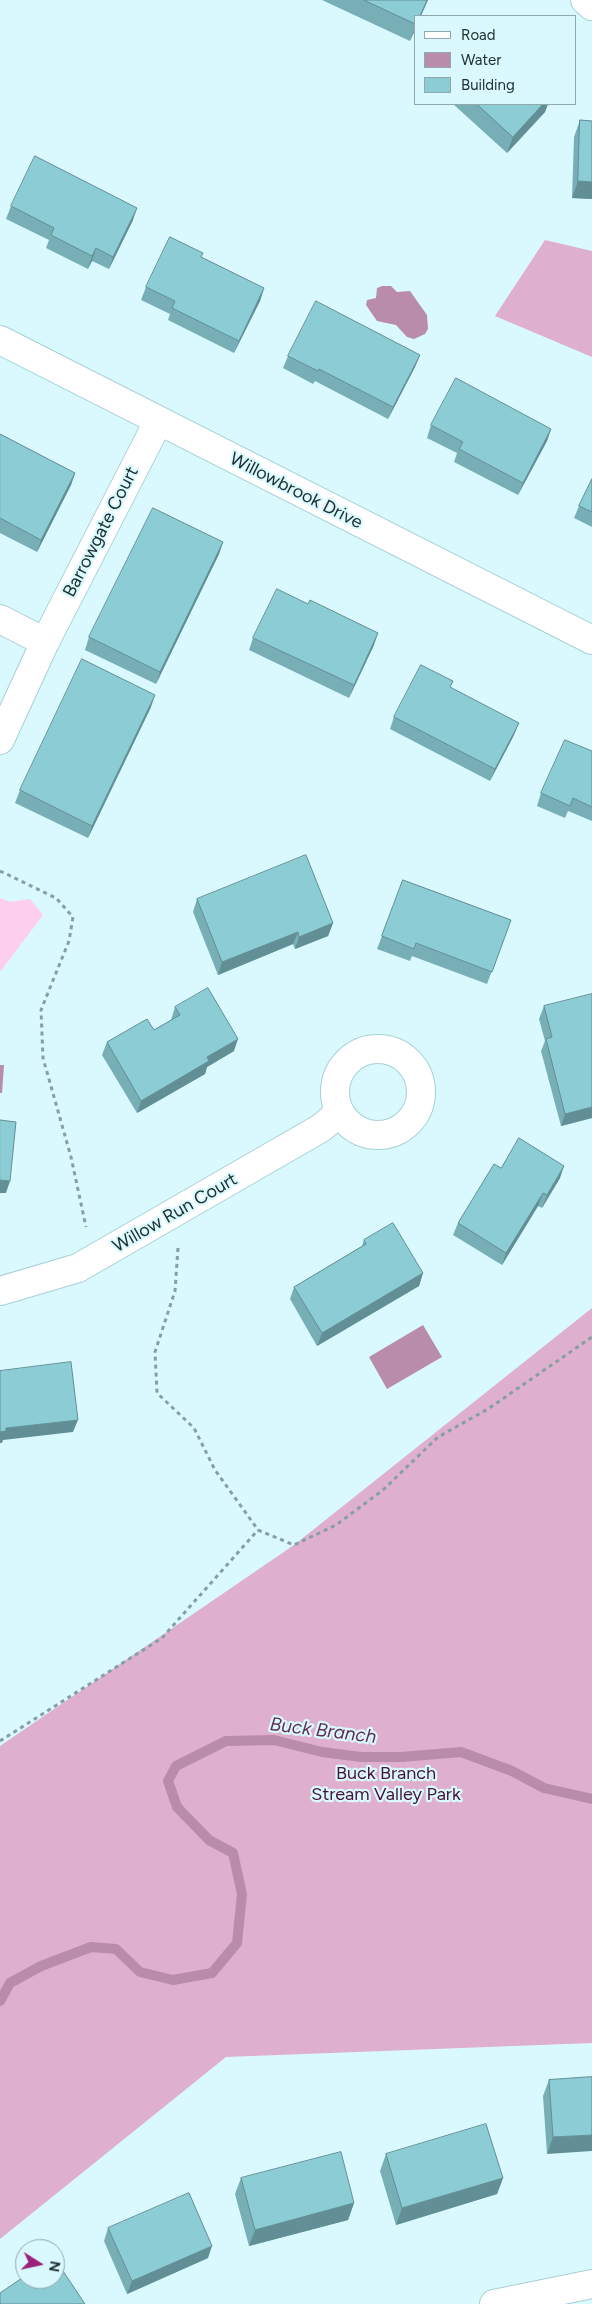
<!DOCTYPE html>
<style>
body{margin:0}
#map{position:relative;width:592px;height:2304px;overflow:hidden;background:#d9f9fe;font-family:Figtree,sans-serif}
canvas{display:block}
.legend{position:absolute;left:414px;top:15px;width:162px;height:90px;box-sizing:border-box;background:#d9f9fe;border:1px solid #8fa9ac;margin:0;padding:6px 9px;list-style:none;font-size:15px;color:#203032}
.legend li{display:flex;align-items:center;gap:10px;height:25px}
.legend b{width:25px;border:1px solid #8fa9ac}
.north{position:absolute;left:15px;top:2239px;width:50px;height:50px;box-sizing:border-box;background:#d9f9fe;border:1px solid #8fa9ac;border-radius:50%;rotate:100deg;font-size:14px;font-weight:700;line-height:20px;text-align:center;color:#203032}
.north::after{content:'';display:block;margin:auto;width:18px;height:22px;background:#9b227c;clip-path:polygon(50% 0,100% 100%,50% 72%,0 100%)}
</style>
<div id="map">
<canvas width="592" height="2304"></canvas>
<ul class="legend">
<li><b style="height:6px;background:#fff"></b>Road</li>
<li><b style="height:14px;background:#b98ca9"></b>Water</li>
<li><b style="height:14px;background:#8cccd5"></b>Building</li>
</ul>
<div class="north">N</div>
</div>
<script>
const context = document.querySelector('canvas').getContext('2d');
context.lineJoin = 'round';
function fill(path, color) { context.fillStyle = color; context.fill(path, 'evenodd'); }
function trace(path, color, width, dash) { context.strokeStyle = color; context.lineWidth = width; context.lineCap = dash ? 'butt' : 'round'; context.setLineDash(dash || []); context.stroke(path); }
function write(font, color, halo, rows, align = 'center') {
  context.font = font + ' Figtree,sans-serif'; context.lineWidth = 4.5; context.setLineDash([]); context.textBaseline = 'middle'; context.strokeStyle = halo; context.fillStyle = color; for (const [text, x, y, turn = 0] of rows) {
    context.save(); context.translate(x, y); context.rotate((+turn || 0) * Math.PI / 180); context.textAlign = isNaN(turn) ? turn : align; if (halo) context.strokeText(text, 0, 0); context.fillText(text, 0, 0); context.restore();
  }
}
const green = new Path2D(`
 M 0,898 L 10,902 L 30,899 L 43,915 L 0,972 Z`);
const forest = new Path2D(`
 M 545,240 L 592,251 L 592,357 L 495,316 Z
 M 592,1308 L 592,2043 L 226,2057 L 0,2239 L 0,1746 L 294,1545 Z`);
const water = new Path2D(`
 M 382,286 L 391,286 L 397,292 L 410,291 L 427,315 L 428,329 L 425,334 L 414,339 L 407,337 L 396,325 L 377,321 L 366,305 L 367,300 L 376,298 L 377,288 Z
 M 0,1065 L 4,1065 L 2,1093 L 0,1093 Z
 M 423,1325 L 442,1357 L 387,1389 L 369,1357 Z`);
const stream = new Path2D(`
 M 0,2001 L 10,1983 L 41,1966 L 91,1947 L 116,1949 L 140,1972 L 173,1980 L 212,1973 L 237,1943 L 242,1894 L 233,1853 L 209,1840 L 177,1807 L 168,1781 L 176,1766 L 226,1741 L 274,1740 L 322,1752 L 361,1757 L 401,1757 L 461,1752 L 512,1771 L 544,1788 L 592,1799`);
const path = new Path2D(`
 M 0,871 L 56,898 L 73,917 L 69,941 L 41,1010 L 43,1058 L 71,1157 L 86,1227
 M 178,1248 L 175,1291 L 155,1352 L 157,1393 L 194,1428 L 215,1470 L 258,1530 L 294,1545 L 336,1525 L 383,1490 L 438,1437 L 488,1409 L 592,1337
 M 0,1741 L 162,1638 L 258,1530`);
const street = new Path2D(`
 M 585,0 L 592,6
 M 0,340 L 592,640
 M 0,619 L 45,642 L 0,740
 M 45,642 L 158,422
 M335 1092a43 43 0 1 1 86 0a43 43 0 1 1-86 0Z
 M 0,1291 L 78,1268 L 321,1128 L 340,1112
 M 494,2304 L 592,2284`);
const wall = new Path2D(`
 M 322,0 L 428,0 L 416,16 L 416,28 L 410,41 Z
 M 453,104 L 548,104 L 545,112 L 507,153 Z
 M 580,120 L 592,121 L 592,199 L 572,198 L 574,137 Z
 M 11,206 L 133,220 L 109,269 L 92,261 L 88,269 L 46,248 L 49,240 L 6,219 Z
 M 201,257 L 264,288 L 260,301 L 234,353 L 168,320 L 170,314 L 141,300 L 146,287 Z
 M 420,355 L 415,367 L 388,419 L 315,381 L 313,384 L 283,368 L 288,356 Z
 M 431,425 L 551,429 L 547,441 L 518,495 L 454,462 L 457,453 L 427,438 Z
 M 0,434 L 75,473 L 71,485 L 37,552 L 0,533 Z
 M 592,479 L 592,527 L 574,518 L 579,506 Z
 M 223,542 L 219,554 L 156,684 L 85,650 L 89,637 Z
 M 253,638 L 374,645 L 349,698 L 249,650 Z
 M 451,688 L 514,735 L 490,781 L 390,729 L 394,717 Z
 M 151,707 L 88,838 L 15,803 L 20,790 Z
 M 592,751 L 592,821 L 568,811 L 565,818 L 537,806 L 541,793 Z
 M 403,880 L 511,920 L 487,984 L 412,956 L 410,961 L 377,949 Z
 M 197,899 L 333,923 L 328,936 L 295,949 L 293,944 L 218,975 L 193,912 Z
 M 544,1006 L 592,1118 L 561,1126 L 541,1051 L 545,1041 L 539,1019 Z
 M 175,1007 L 234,1051 L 207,1067 L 205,1074 L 137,1113 L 102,1055 L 107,1042 L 154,1030 L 171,1020 Z
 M 501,1168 L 560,1178 L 542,1208 L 538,1206 L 502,1265 L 453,1235 L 458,1223 Z
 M 364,1240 L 423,1273 L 419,1286 L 317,1346 L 290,1299 L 294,1287 L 362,1246 Z
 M 592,2077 L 547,2154 L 543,2096 L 549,2080 Z
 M 386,2154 L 503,2178 L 497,2194 L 396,2225 L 380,2171 Z
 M 241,2178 L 354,2203 L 348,2220 L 249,2246 L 235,2194 Z
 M 108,2228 L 208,2258 L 127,2294 L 104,2241 Z`);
const shadedWall = new Path2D(`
 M 427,0 L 428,0 L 421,16 L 420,16 Z
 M 416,25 L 416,28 L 410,41 Z
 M 543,104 L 548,104 L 545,112 L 507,153 L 513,137 Z
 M 578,181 L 592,182 L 592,199 L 572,198 Z
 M 137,208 L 133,220 L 109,269 L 113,257 Z
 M 96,248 L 92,261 L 88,269 L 92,256 Z
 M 264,288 L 260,301 L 234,353 L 239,341 Z
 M 420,355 L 415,367 L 388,419 L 393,407 Z
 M 551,429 L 547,441 L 518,495 L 523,483 Z
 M 75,473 L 71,485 L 37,552 L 41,540 Z
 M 223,542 L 219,554 L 156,684 L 160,672 Z
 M 378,633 L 374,645 L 349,698 L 354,685 Z
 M 155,695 L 151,707 L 88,838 L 92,826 Z
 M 519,723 L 514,735 L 490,781 L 495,769 Z
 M 333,923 L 328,936 L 295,949 L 299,937 Z
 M 298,932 L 293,944 L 218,975 L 222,962 Z
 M 238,1039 L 234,1051 L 207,1067 L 205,1074 L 137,1113 L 141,1101 L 207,1057 Z
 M 592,1107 L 592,1118 L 561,1126 L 565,1114 Z
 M 564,1166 L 560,1178 L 542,1208 L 547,1195 Z
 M 0,1180 L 10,1181 L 6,1193 L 0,1193 Z
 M 543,1193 L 538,1206 L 502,1265 L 506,1253 Z
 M 423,1273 L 419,1286 L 317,1346 L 322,1333 Z
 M 78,1420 L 73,1432 L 3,1440 L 2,1443 L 0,1443 L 0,1432 L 6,1428 Z
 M 592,2135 L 592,2151 L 547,2154 L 553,2137 Z
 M 503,2178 L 497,2194 L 396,2225 L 402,2208 Z
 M 354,2203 L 348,2220 L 249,2246 L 255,2230 Z
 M 212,2246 L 208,2258 L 127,2294 L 132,2281 Z`);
const building = new Path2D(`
 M 364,0 L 427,0 L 420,16 L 416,16 L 416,24 Z
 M 477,104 L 543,104 L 513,137 Z
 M 580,120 L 592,121 L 592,182 L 578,181 Z
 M 35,156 L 137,208 L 113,257 L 96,248 L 92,256 L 51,235 L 54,228 L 11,206 Z
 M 170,237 L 203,253 L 201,257 L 264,288 L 239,341 L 172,308 L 175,301 L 146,287 Z
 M 316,301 L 420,355 L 393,407 L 319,369 L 318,371 L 288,356 Z
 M 456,378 L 551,429 L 523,483 L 459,449 L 463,442 L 431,425 Z
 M 0,434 L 75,473 L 41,540 L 0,518 Z
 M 592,479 L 592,512 L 579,506 Z
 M 153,508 L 223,542 L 160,672 L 89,637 Z
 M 277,589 L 308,604 L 310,600 L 378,633 L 354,685 L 253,638 Z
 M 82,659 L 155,695 L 92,826 L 20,790 Z
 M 421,665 L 453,681 L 450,687 L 519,723 L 495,769 L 394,717 Z
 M 565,740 L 592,751 L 592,807 L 573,798 L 570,806 L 541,793 Z
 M 306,855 L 333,923 L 299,937 L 298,932 L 222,962 L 197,899 Z
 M 403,880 L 511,920 L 492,972 L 416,943 L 414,949 L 382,936 Z
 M 208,988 L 238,1039 L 207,1057 L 209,1061 L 141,1101 L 107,1042 L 147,1019 L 154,1030 L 180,1015 L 175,1007 Z
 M 592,994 L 592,1107 L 565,1114 L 546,1039 L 552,1037 L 544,1006 Z
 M 0,1120 L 16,1122 L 10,1181 L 0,1180 Z
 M 519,1138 L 564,1166 L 547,1195 L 543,1193 L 506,1253 L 458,1223 L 494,1164 L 501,1168 Z
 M 393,1223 L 423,1273 L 322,1333 L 294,1287 L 366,1244 L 364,1240 Z
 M 71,1362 L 78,1420 L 6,1428 L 6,1431 L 0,1432 L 0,1371 Z
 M 592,2077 L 592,2135 L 553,2137 L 549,2080 Z
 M 486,2124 L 503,2178 L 402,2208 L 386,2154 Z
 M 341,2152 L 354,2203 L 255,2230 L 241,2178 Z
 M 189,2193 L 212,2246 L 132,2281 L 108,2228 Z
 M 55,2259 L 85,2304 L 0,2304 L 0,2293 L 25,2276 L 25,2279 L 55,2279 Z`);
const streetNames = [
 ["Willowbrook Drive",296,491,27],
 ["Barrowgate Court",101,532,-63],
 ["Willow Run Court",175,1213,-30]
];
const parkNames = [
 ["Buck Branch",386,1774],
 ["Stream Valley Park",386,1795]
];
const waterNames = [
 ["Buck Branch",323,1731,7]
];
fill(green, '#fdcfec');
fill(forest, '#dfb0cd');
fill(water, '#b98ca9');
trace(stream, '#b98ca9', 10);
trace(street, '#a8d0d6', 30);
trace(path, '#869fa2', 3, [4, 4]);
trace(street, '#fff', 28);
fill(wall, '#78afb7');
fill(shadedWall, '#628f95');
fill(building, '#8cccd5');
trace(building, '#628f95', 1);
write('18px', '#203032', '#d9f9fe', streetNames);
write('18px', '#481239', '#d9f9fe', parkNames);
write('italic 19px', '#642c53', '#d9f9fe', waterNames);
</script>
